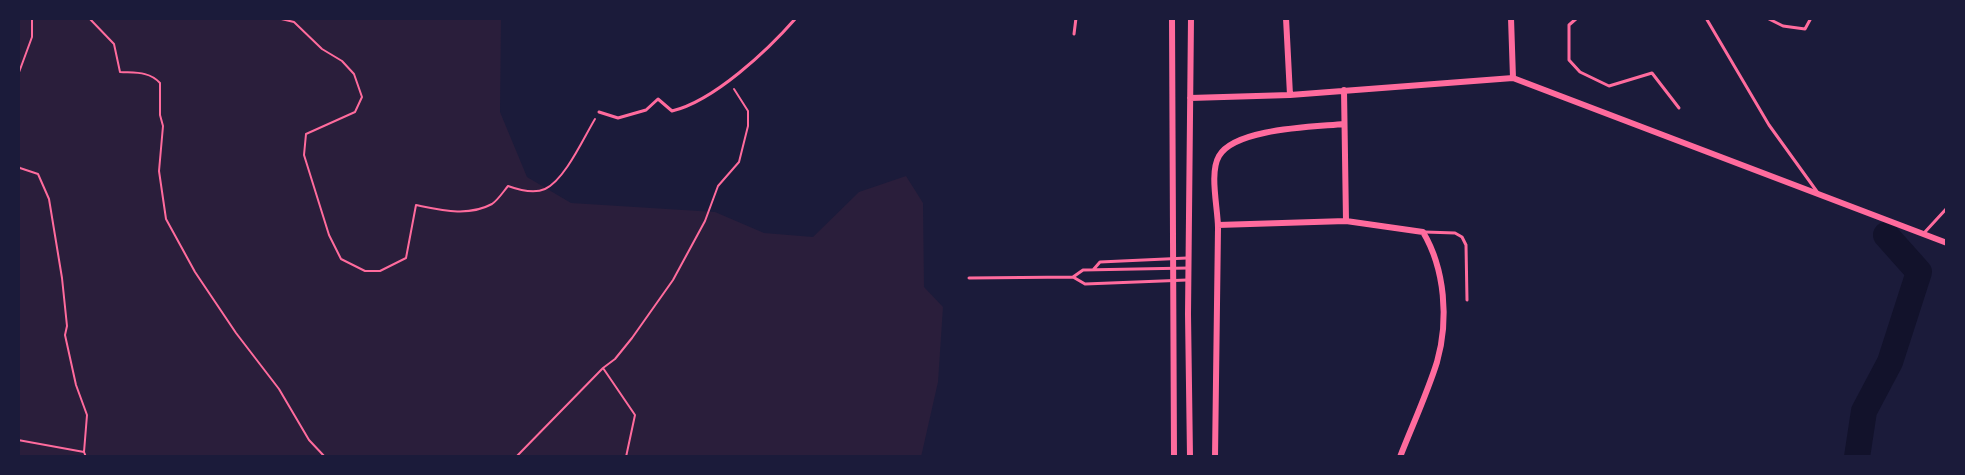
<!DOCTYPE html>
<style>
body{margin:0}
#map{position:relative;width:1965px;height:475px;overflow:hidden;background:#1b1b3a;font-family:Raleway,sans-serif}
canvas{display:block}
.frame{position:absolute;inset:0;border:20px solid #1b1b3a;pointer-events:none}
</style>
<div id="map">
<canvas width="1965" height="475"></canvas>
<div class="frame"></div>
</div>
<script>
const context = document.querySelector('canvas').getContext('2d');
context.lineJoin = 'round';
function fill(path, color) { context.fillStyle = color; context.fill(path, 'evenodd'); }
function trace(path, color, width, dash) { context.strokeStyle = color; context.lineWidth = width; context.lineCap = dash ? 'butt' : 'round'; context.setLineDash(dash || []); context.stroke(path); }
const green = new Path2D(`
 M 18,18 L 501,18 L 500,112 L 527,177 L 571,203 L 715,212 L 764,233 L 813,237 L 859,192 L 906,176 L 923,203 L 924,287 L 943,307 L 938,382 L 921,457 L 18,457 Z`);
const river = new Path2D(`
 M 1857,457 L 1864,411 L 1890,362 L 1919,272 L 1886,235`);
const path = new Path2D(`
 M 89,18 L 114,44 L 120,72 C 135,73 149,71 160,83 L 160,115 L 163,126 L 159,171 L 166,219 L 195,272 L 236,333 L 279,389 L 309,440 L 325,457
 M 277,18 L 294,22 L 322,49 L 342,61 L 354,74 L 362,97 L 355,112 L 306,134 L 304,155 L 329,235 L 341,259 L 365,271 L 380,271 L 406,258 L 416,205 C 441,210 468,217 492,204 C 498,200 503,192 508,186 C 519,190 534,194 545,189 C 565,180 584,137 595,119
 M 18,75 L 32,37 L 32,18
 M 18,166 L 20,168 L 38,174 L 49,199 L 62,278 L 67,326 L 65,335 L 76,385 L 87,415 L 84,452 L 86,457
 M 603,368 L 635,415 L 626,457
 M 18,440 L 84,452
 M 516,457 L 603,368 L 615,359 L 632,338 L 673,280 L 705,221 L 718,186 L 739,162 L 748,126 L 748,111 L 734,89`);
const service = new Path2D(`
 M 1577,18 L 1569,25 L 1569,60 L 1580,72 L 1609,86 L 1652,73 L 1679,108
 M 1706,18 L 1769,125 L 1818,193
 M 1767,18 L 1783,26 L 1805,29 L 1811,18
 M 1074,34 L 1076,18
 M 599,112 L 618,118 L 646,110 L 658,99 L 672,111 C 714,101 768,50 796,18
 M 1425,232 L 1455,233 L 1462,237 L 1466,245 L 1467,300
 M 1924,233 L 1947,208
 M 1093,270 L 1100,262 L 1187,258
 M 1073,277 L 1083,270 L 1189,268
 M 969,278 L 1073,277 L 1085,284 L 1187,280`);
const minor = new Path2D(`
 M 1172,18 L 1174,457
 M 1286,18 L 1290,95
 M 1511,18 L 1513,78 L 1947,243
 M 1344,90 L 1346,221 L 1423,232 C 1445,269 1449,320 1437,362 C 1427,394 1412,426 1400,457
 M 1190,98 L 1290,95 L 1513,78
 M 1218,225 L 1346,221
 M 1190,457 L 1188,314 L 1191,18
 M 1215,457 C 1216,381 1217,305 1218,228 C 1218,208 1209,173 1219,156 C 1235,128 1315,127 1344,124`);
fill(green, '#2a1e3b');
trace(river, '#12122b', 26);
trace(path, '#ff6b9d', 2);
trace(service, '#ff6b9d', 3);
trace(minor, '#ff6b9d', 6);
</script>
